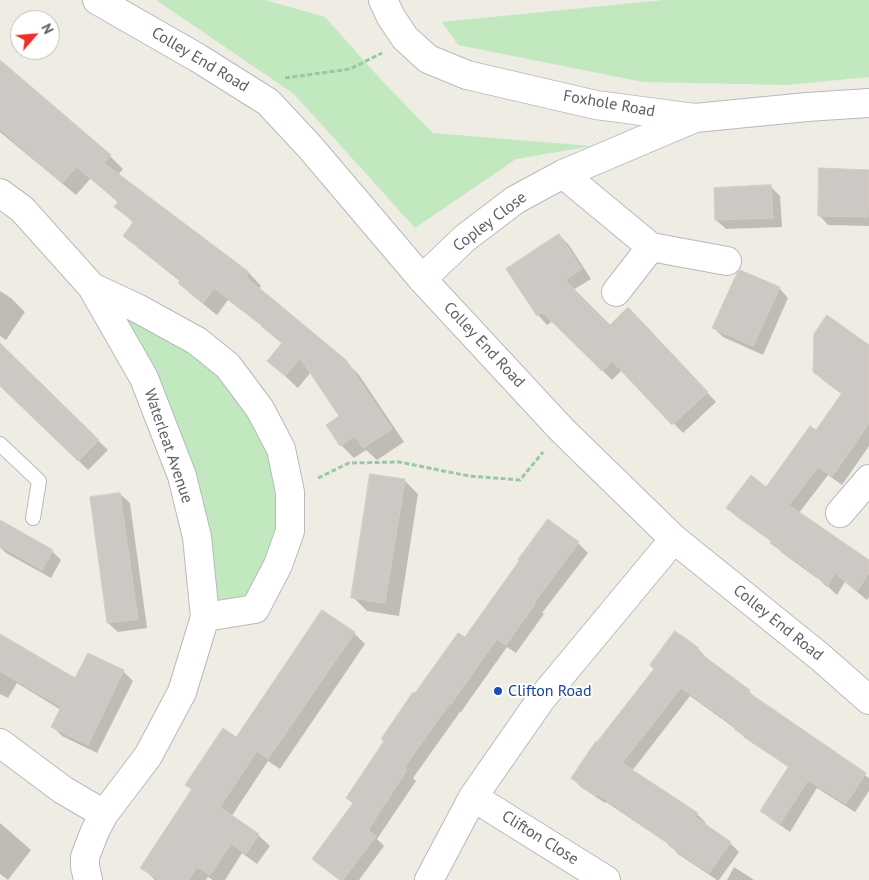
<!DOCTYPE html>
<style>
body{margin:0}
#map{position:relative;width:869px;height:880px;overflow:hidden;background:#efece3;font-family:"PT Sans",sans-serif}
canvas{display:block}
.north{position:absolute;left:10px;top:10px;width:50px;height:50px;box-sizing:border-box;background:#fff;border:1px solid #bebfc1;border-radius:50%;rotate:63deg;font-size:14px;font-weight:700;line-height:20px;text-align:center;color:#5c6065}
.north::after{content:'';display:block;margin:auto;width:18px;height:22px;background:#f12d28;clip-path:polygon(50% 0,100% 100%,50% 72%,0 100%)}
</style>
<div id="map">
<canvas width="869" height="880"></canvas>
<div class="north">N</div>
</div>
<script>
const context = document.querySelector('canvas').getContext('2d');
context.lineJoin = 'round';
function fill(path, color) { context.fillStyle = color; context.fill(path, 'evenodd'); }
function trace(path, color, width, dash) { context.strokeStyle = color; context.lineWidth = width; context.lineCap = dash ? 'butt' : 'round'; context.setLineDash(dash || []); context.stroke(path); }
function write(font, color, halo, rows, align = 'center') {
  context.font = font + ' "PT Sans",sans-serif'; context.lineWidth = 4; context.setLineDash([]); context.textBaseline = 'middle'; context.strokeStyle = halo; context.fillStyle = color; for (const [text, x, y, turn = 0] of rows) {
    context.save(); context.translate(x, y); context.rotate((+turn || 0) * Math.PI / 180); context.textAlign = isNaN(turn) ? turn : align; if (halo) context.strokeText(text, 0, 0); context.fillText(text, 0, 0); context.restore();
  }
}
const green = new Path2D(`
 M 156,0 L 265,0 L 325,17 L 385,84 L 433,133 L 592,146 L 516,159 L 415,228 L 294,94 Z
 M 664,0 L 869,0 L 869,77 L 788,85 L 643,82 L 458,45 L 442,22 Z
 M 92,287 L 228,366 L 290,492 L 255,609 L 205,617 L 197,537 Z`);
const shadow = new Path2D(`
 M 0,63 L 110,156 L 123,169 L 118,175 L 249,273 L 261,286 L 259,289 L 345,361 L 359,375 L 404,442 L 377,460 L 366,450 L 354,458 L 341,445 L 341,416 L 311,372 L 298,388 L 269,361 L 282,344 L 266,329 L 228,300 L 217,315 L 193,296 L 180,283 L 181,282 L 138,248 L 125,235 L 134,223 L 116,207 L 119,203 L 91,178 L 76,195 L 0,132 Z
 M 820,169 L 869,171 L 869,226 L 828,225 L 819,215 Z
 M 771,187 L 780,196 L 782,227 L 726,229 L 716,220 Z
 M 559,235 L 569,245 L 591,279 L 573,290 L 610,327 L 637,318 L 716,402 L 683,433 L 622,370 L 612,380 L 553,321 L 547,325 L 538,315 Z
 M 779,288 L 788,298 L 763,355 L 723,337 L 714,328 Z
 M 0,291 L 11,298 L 25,312 L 6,340 L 0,336 Z
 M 869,346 L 869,446 L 842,485 L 828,475 L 799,513 L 869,562 L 869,597 L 867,600 L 845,582 L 837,595 L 825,584 L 781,552 L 772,542 L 737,517 L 728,507 L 767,489 L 816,432 L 843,395 L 824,381 L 815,372 Z
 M 10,355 L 108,450 L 88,470 L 0,384 L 0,365 Z
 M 404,480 L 418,494 L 399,616 L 367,611 L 353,597 Z
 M 120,494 L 130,503 L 147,628 L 118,632 L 108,623 Z
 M 549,521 L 578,543 L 588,553 L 542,613 L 544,614 L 516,653 L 507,647 L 461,712 L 460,712 L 413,778 L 416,781 L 377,839 L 384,846 L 359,880 L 339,880 L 313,859 L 354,804 L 348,798 L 465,639 Z
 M 0,538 L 52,551 L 61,560 L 51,578 L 6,553 L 0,547 Z
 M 323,612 L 354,633 L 365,644 L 280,769 L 268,761 L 231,817 L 258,835 L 270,846 L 257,864 L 242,853 L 225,880 L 213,880 L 208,877 L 206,880 L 155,880 L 142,867 L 193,790 L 187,785 L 237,738 Z
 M 0,636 L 75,680 L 88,654 L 123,671 L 133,681 L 97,753 L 62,736 L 53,727 L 61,710 L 17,683 L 8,698 L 0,694 Z
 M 698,649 L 707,658 L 706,659 L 749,691 L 757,700 L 869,778 L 869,791 L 855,812 L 817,788 L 790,832 L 771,819 L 762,811 L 790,768 L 745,738 L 736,729 L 690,696 L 632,771 L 697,814 L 706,823 L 704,825 L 730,843 L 739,852 L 719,880 L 717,880 L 678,854 L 670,845 L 606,802 L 605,803 L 581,787 L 572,778 Z
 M 0,823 L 31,850 L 8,880 L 0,874 Z
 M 734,867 L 754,880 L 727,880 Z`);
const building = new Path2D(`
 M 0,60 L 111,155 L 104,163 L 249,272 L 246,277 L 346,360 L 392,429 L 363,448 L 355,436 L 340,446 L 326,425 L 339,416 L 300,358 L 285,376 L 267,361 L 282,343 L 261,326 L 262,325 L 214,288 L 203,303 L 178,283 L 181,280 L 123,236 L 134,221 L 114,207 L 118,202 L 77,167 L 62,183 L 0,129 Z
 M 819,168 L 869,170 L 868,217 L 818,216 Z
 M 771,185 L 773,218 L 715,220 L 714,188 Z
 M 559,234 L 582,269 L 565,280 L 610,325 L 628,307 L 708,392 L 672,425 L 612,361 L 602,371 L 542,312 L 537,316 L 506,269 Z
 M 740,270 L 780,287 L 753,346 L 712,328 L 737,273 Z
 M 827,315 L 869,345 L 869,423 L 832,477 L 818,467 L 789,505 L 869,560 L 869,573 L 857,591 L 835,573 L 827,587 L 814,574 L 770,543 L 771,541 L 726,508 L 751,475 L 766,487 L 810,426 L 816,430 L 842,393 L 813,372 L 814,334 Z
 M 0,343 L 99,440 L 78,461 L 0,386 Z
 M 370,474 L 405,479 L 385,603 L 351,598 Z
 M 120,493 L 138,619 L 107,623 L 90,497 Z
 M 548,519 L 579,542 L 534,603 L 535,604 L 506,645 L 497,639 L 451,704 L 450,703 L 404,768 L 407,770 L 368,830 L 376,836 L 343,880 L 340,880 L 312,859 L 353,803 L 346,798 L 384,741 L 381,739 L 413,692 L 415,693 L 458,633 L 465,637 L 519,561 L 518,560 Z
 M 0,520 L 53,550 L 42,570 L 0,546 Z
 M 322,610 L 355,632 L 268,759 L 257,751 L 220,807 L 259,834 L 246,854 L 231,843 L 210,875 L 197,867 L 188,880 L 159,880 L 140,868 L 192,789 L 185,785 L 223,728 L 236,737 Z
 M 675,631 L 699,648 L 697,651 L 750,690 L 748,692 L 866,773 L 846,804 L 808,780 L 780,824 L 760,811 L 789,766 L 734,729 L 736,727 L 681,688 L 622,763 L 698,813 L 695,817 L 731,842 L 709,873 L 668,845 L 669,843 L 597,794 L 596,796 L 571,778 L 596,741 L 597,742 L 654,669 L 650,665 Z
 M 0,634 L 75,678 L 88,653 L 124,670 L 88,745 L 51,727 L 61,707 L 0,671 Z`);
const path = new Path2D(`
 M 285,78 L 350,69 L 382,53
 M 318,478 L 349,463 L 399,462 L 469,476 L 520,480 L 543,452`);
const service = new Path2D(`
 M 0,444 L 39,481 L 33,518`);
const minor = new Path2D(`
 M 383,0 L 391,17 L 405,38 L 428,59 L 467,75 L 596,105 L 695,118 L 807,107 L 869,103
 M 563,174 L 651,247 L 727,261
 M 0,193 L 22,209 L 92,287 L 144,378 L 182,476 L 197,537 L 205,617 L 182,692 L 148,756 L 104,814 L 95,831 L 85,857 L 85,866 L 88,880
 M 422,279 L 465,238 L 515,200 L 563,174 L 695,118
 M 92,287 L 137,308 L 197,341 L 228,366 L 260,409 L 281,449 L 290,492 L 290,531 L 278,565 L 255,609 L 205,617
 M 616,292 L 651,247
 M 840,513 L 869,479
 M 0,743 L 63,790 L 104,814
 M 473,797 L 606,880
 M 429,880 L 473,797 L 542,698 L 674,539`);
const tertiary = new Path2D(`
 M 97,0 L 198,58 L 268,102 L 310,147 L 422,279 L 562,430 L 674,539 L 819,656 L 869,700`);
const markers = [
 [498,691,5,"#1a4fb4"]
];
const streetNames = [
 ["Colley End Road",200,60,31],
 ["Foxhole Road",609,104,10],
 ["Copley Close",490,222,-37],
 ["Colley End Road",484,345,47],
 ["Waterleat Avenue",168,446,71],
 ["Colley End Road",778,623,39],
 ["Clifton Close",540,838,32]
];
const transitNames = [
 ["Clifton Road",508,691]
];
fill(green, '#c1e8bf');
fill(shadow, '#0003');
fill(building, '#ccc8c3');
trace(building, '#d4cdc1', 1);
trace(service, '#b6babe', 16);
trace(minor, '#b6babe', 30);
trace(tertiary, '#b6babe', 30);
trace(path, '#97c9a3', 3, [5, 2.5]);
trace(service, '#fff', 14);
trace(minor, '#fff', 28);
trace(tertiary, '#fff', 28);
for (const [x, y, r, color] of markers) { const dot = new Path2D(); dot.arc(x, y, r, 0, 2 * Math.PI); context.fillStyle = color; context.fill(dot); trace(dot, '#fff', 2); }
write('16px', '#5c6065', '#fff', streetNames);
write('16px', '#164399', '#fff', transitNames, 'left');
</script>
